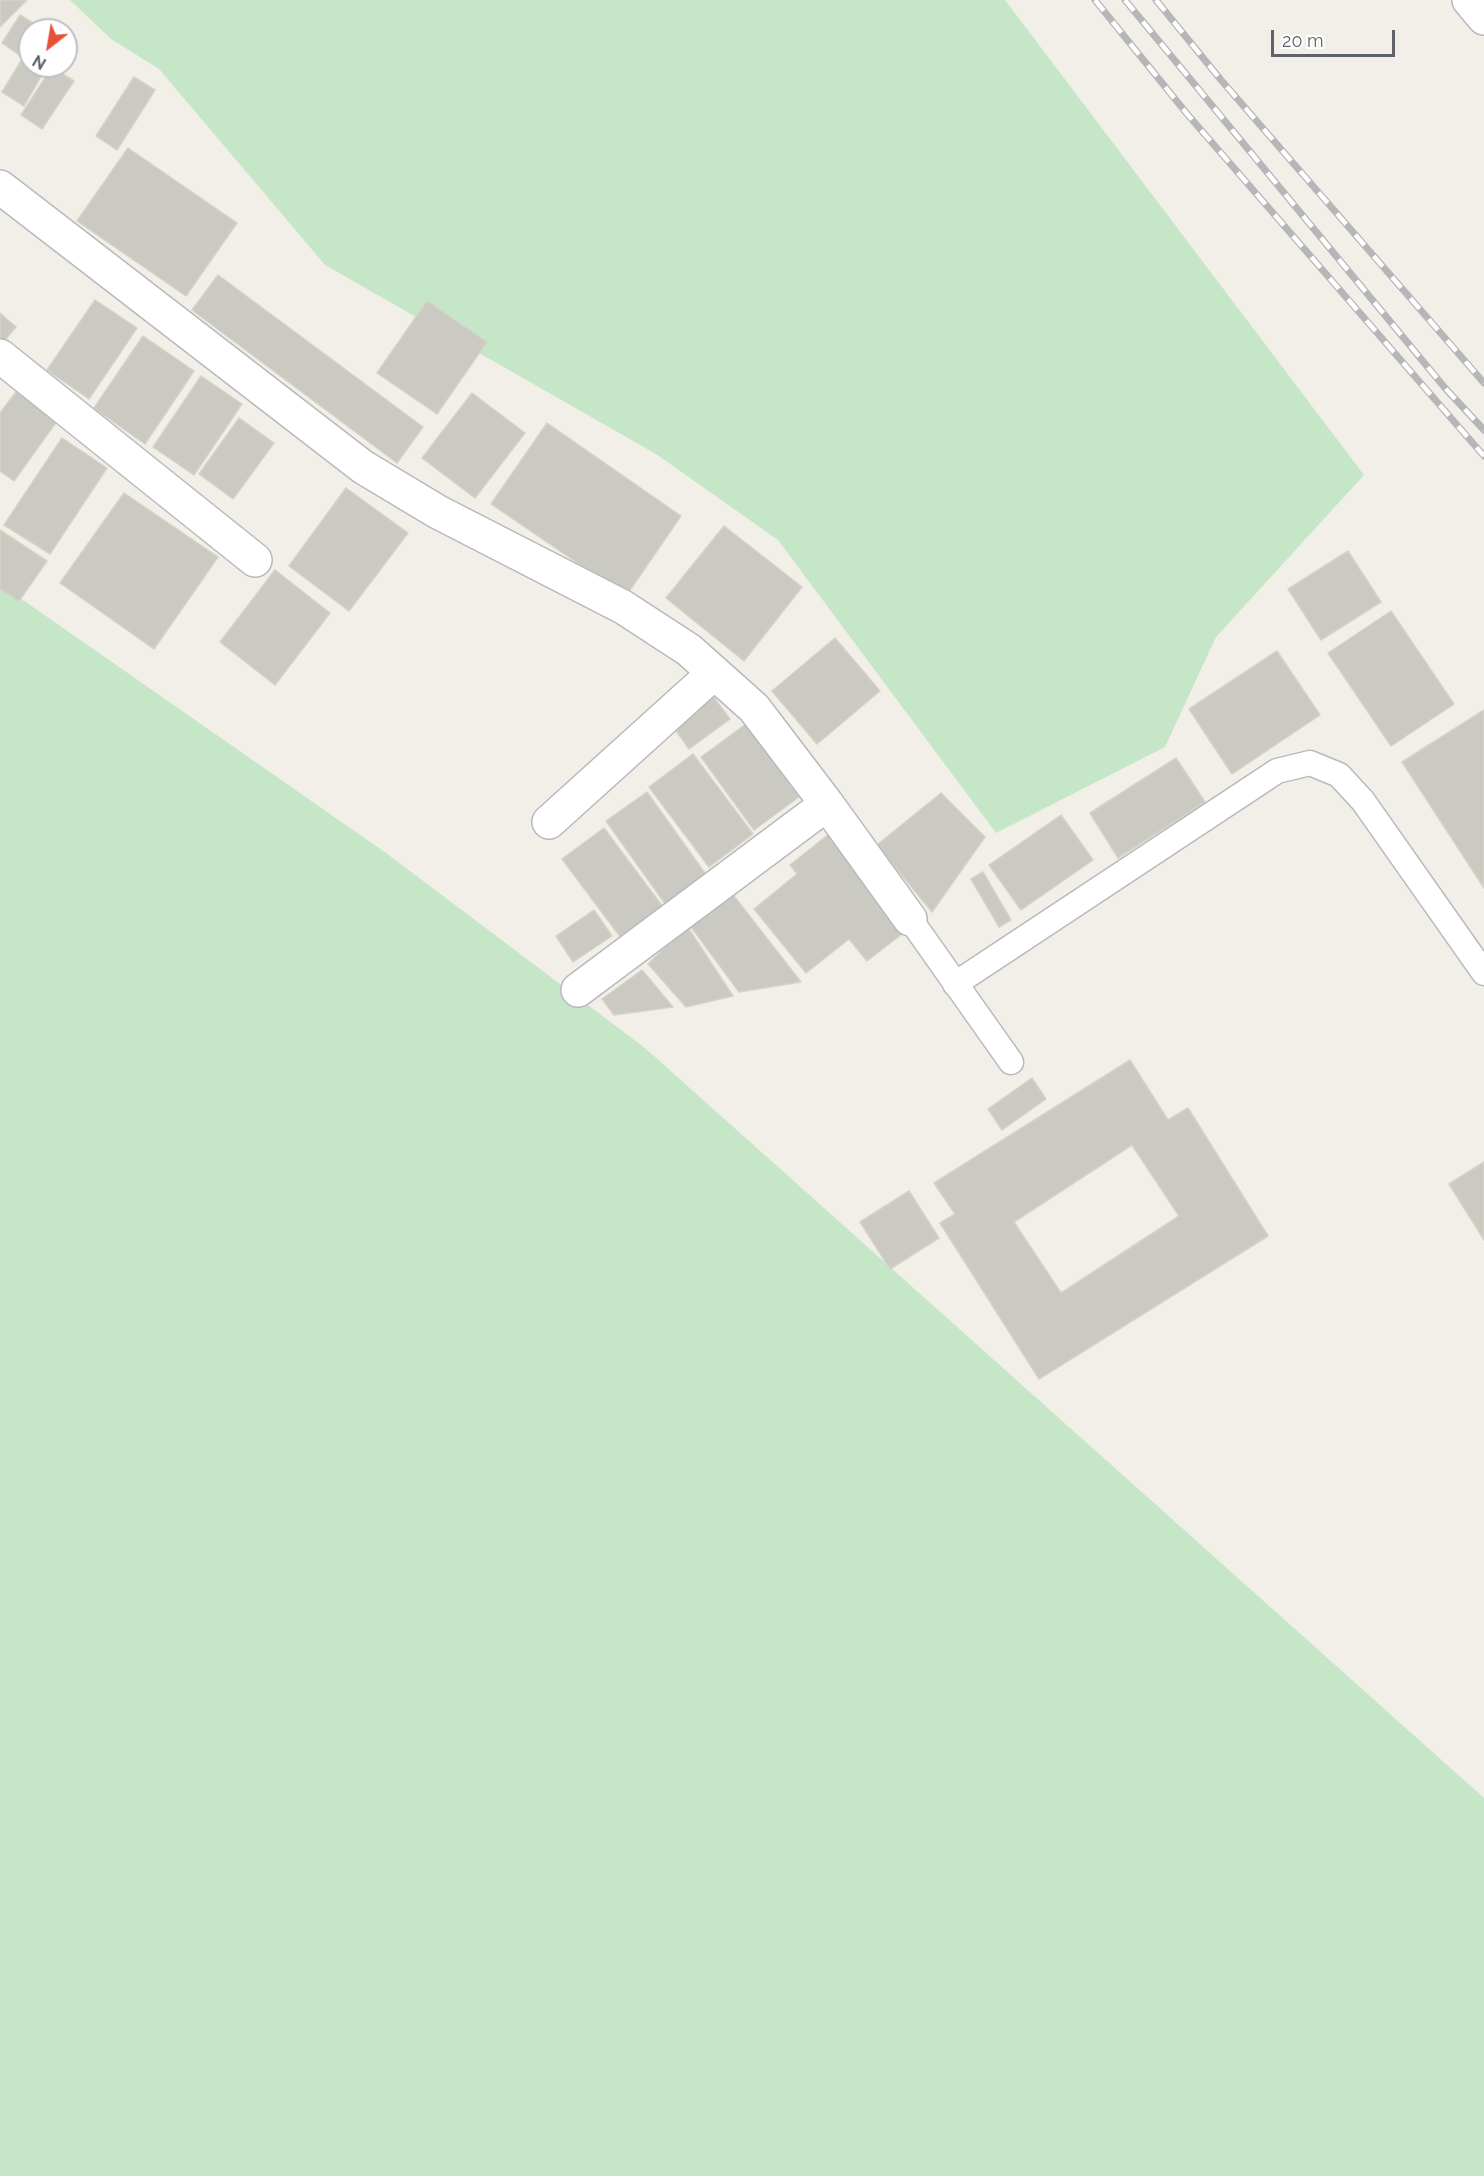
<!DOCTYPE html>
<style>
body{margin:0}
#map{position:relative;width:1484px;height:2176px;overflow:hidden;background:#f1efe8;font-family:Raleway,sans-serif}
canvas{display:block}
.north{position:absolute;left:18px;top:18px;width:60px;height:60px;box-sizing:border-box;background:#fff;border:2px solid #bfc0c3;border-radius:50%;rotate:211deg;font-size:16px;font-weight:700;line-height:24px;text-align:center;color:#5f6268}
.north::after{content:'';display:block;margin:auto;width:21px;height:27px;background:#e65138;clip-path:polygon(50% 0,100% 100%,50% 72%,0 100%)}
.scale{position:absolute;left:1271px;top:30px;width:124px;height:27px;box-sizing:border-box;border:3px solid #5f6268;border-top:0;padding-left:8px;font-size:18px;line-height:21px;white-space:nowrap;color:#5f6268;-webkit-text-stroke:4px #fff;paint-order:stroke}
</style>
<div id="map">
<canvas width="1484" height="2176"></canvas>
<div class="north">N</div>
<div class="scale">20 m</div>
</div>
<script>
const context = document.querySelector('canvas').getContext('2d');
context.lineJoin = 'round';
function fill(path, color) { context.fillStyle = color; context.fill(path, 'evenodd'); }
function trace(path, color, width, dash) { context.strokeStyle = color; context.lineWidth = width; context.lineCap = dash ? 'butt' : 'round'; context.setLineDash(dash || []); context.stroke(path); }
const green = new Path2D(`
 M 70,0 L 1005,0 L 1364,475 L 1216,637 L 1165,747 L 996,833 L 778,540 L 656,454 L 325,265 L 159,69 L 111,39 Z
 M 0,584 L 386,853 L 645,1048 L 1484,1798 L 1484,2176 L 0,2176 Z`);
const building = new Path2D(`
 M 0,0 L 27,0 L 0,27 Z
 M 20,15 L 41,28 L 30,30 L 30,45 L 22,57 L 2,43 Z
 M 21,61 L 43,73 L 24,106 L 2,92 Z
 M 52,67 L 74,81 L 42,129 L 21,115 Z
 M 134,77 L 155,90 L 117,150 L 96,136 Z
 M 128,148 L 237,223 L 186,296 L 77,221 Z
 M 218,275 L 423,427 L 397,463 L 192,310 Z
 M 95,300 L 137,328 L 89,399 L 47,370 Z
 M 427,301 L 487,342 L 437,414 L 377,373 Z
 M 0,313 L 16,327 L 0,346 Z
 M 143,336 L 194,371 L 145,444 L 94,408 Z
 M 201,376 L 242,404 L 194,475 L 153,447 Z
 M 16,392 L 57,421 L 14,481 L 0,471 L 0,413 Z
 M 472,393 L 525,433 L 475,498 L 422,458 Z
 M 239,418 L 274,443 L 233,499 L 199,474 Z
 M 547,423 L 681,516 L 626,596 L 491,504 Z
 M 62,438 L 107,468 L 50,554 L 4,525 Z
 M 346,488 L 408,533 L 349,611 L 289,566 Z
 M 124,493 L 218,557 L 154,649 L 60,583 Z
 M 724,526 L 802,587 L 744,661 L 666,598 Z
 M 0,530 L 47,561 L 19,601 L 0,589 Z
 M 1348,551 L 1381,602 L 1321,640 L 1288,589 Z
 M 275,570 L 330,613 L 275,685 L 220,642 Z
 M 1391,611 L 1454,704 L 1391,746 L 1328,653 Z
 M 835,638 L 880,691 L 817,744 L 772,691 Z
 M 1277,651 L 1320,715 L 1232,774 L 1189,709 Z
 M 712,695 L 730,719 L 689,749 L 672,725 Z
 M 1484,710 L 1484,888 L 1402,762 Z
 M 746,724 L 799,797 L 754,830 L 701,757 Z
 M 693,754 L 753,834 L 709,867 L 649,787 Z
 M 1176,758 L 1205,802 L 1118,858 L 1090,813 Z
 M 647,792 L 707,876 L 666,905 L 606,821 Z
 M 941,793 L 985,837 L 932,912 L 877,845 Z
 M 1061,815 L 1093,860 L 1021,910 L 989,865 Z
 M 604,828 L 663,907 L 621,938 L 562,859 Z
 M 829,834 L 907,930 L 867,961 L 849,939 L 806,973 L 754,909 L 797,874 L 790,865 Z
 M 983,872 L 1011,920 L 999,927 L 971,879 Z
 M 734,896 L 801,982 L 739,992 L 691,927 Z
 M 594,910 L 612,936 L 573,962 L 556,936 Z
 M 687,926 L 733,996 L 686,1007 L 648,964 Z
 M 642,970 L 673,1007 L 614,1015 L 602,999 Z
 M 1130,1060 L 1168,1120 L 1188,1108 L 1268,1236 L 1039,1379 L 940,1223 L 955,1214 L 934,1183 ZM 1132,1145 L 1179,1216 L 1061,1293 L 1014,1222 Z
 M 1032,1078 L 1046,1099 L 1002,1130 L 988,1109 Z
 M 1484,1162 L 1484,1240 L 1449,1184 Z
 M 909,1191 L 939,1238 L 890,1269 L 860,1222 Z`);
const lane = new Path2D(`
 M 910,919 L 1011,1062
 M 955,984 L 1277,771 L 1310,763 L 1339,775 L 1363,801 L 1484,973`);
const street = new Path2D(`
 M 0,187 L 363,467 L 438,512 L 623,607 L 689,650 L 754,708 L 827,804 L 910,919
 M 0,356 L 255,560
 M 549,822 L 714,673
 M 578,990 L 827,804`);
const secondary = new Path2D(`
 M 1469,0 L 1484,18`);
const rail = new Path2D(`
 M 1095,0 L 1188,115 L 1484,456
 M 1125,0 L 1445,388 L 1484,430
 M 1156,0 L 1221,80 L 1484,383`);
fill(green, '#c5e7c8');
fill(building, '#cac9c2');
trace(building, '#d6d2c6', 1.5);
trace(lane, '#b8b9be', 27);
trace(street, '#b8b9be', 36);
trace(secondary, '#b6b9bf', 36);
trace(lane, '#fff', 24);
trace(street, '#fff', 33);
trace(secondary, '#fff', 33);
trace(rail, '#b6b6b8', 7);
trace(rail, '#fff', 4.5, [14]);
</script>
